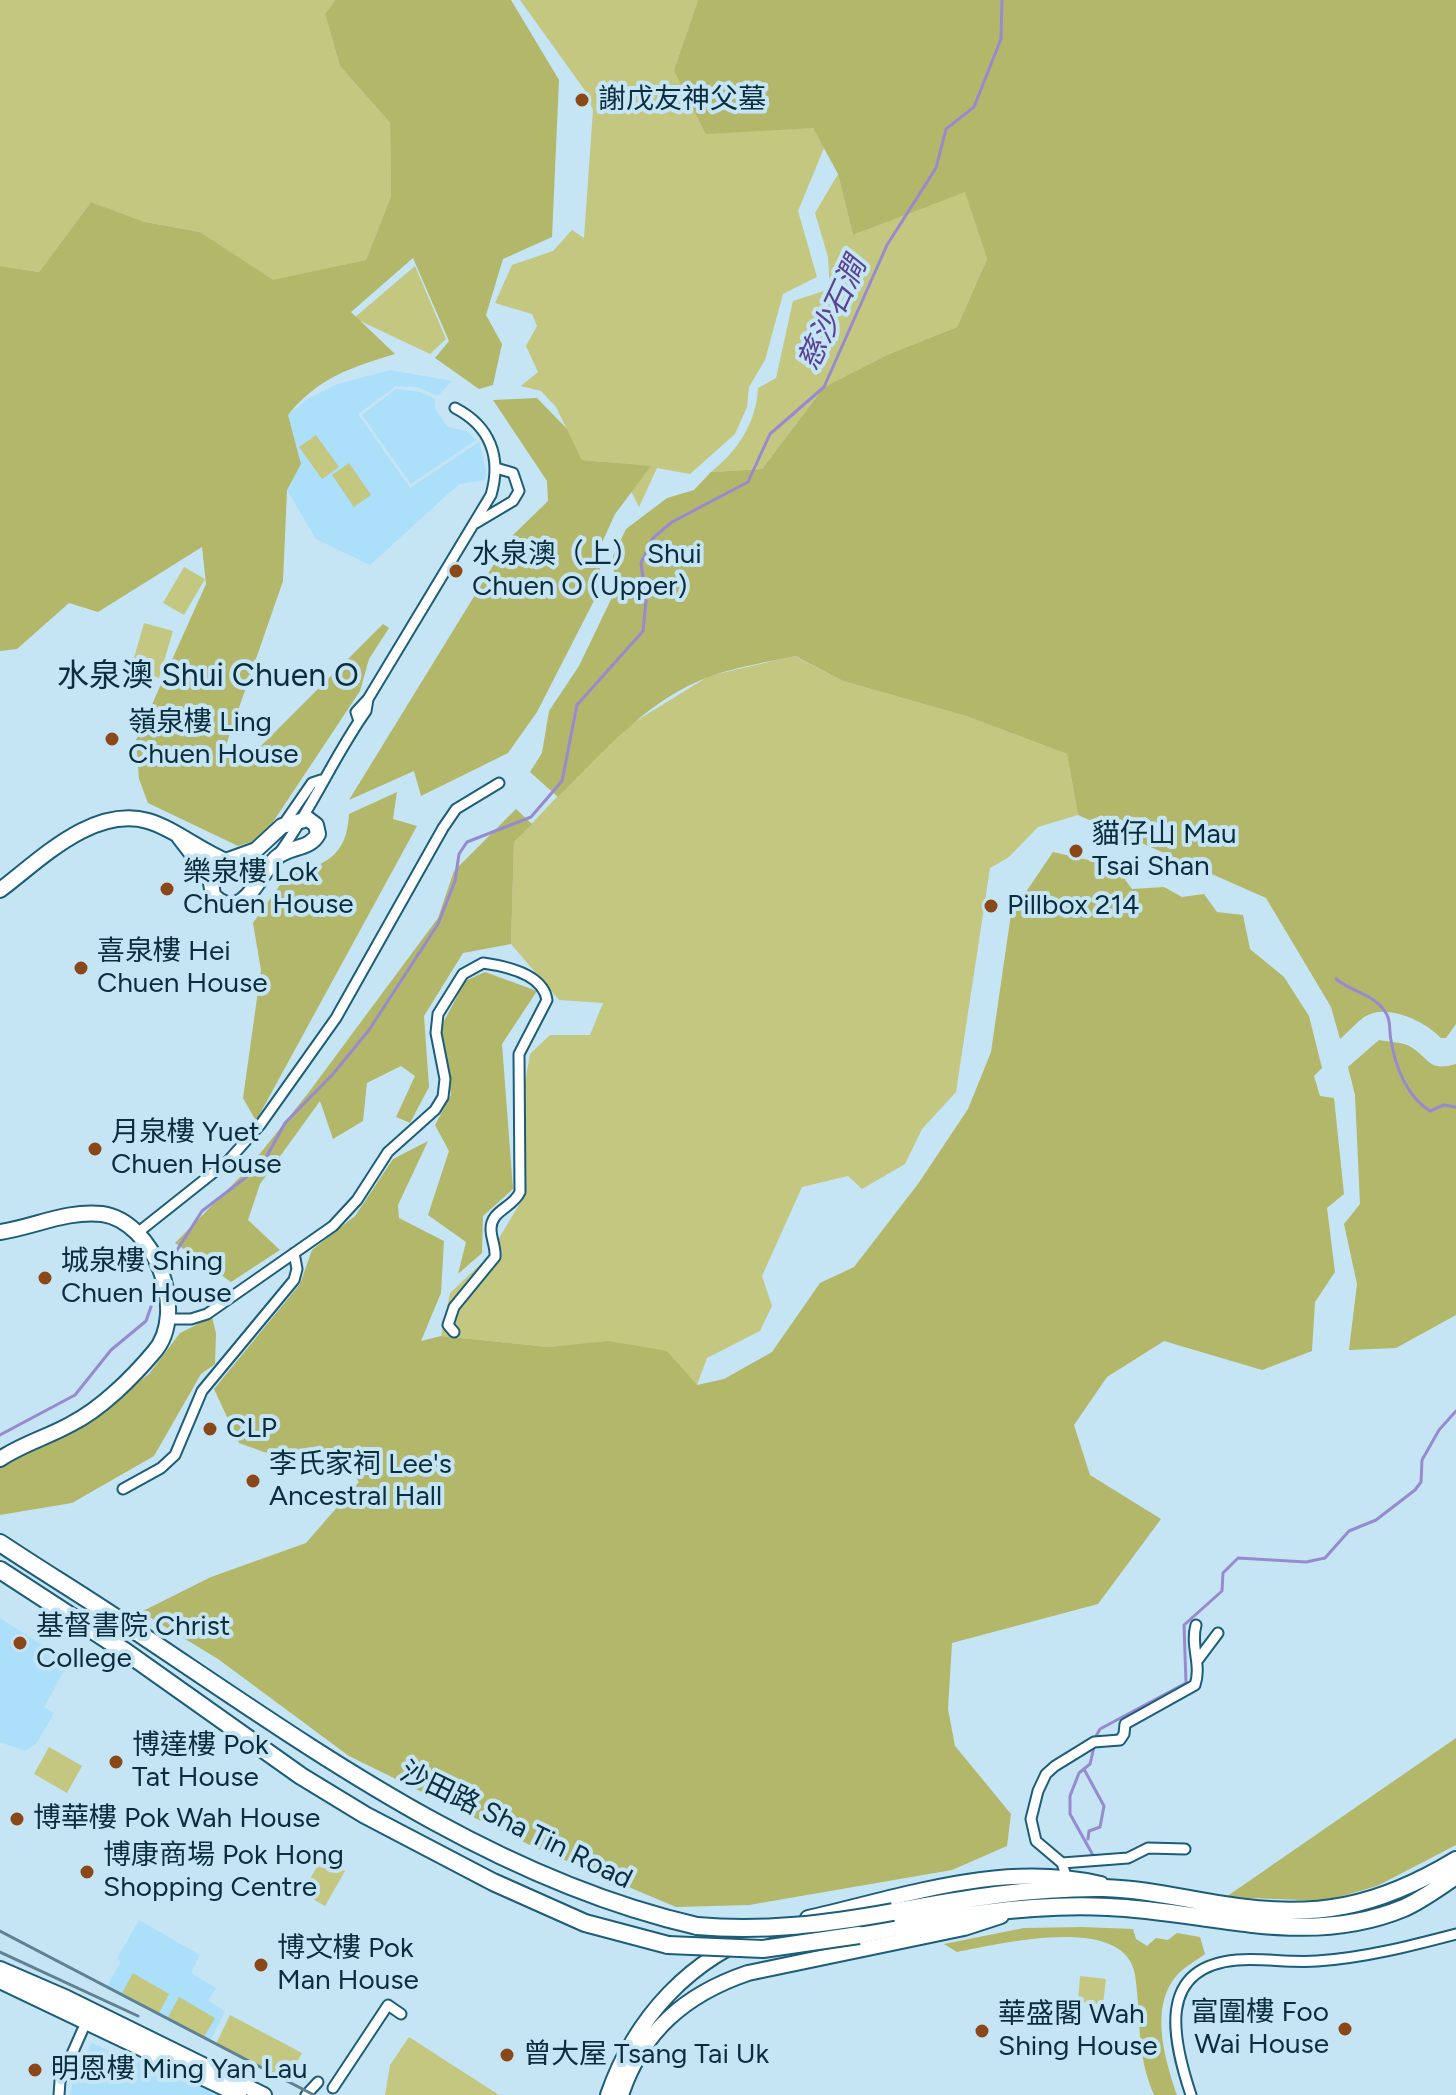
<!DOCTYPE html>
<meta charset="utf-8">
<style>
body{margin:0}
canvas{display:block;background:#c5e4f4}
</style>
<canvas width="1456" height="2095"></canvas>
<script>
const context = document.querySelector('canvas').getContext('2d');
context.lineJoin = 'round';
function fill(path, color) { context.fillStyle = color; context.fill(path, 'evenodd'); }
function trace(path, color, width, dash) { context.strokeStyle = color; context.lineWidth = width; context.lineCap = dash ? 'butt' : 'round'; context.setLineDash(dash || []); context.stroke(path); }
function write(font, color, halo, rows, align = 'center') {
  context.font = font + ' Figtree,"Noto Sans TC",sans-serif'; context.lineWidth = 8; context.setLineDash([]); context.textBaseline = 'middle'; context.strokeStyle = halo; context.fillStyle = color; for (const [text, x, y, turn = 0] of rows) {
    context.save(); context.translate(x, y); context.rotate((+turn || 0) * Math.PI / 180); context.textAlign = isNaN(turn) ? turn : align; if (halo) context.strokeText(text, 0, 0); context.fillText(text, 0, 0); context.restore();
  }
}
const built = new Path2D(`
 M 390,370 L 452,381 L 438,396 L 418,387 L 396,386 L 358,414 L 410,488 L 479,442 L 486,470 L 485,480 L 459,484 L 370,565 L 316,539 L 287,490 L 301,464 L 288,415 L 307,399 L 335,385 Z
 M 396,389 L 421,392 L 435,399 L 435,409 L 448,427 L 466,431 L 476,440 L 411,484 L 362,415 Z
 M 0,1618 L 69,1662 L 44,1707 L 54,1713 L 36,1744 L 25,1751 L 0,1742 Z
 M 139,1920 L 200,1955 L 191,1973 L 216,1988 L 208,2001 L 225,2011 L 210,2041 L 107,1987 L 121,1961 L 117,1959 Z
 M 92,2043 L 131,2061 L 151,2062 L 217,2095 L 71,2095 L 72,2082 Z`);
const green = new Path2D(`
 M 0,0 L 335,0 L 325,14 L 340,66 L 390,123 L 391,196 L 366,260 L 273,281 L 200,232 L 145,222 L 91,202 L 39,272 L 0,266 Z
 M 520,0 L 698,0 L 674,70 L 813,128 L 824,148 L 798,211 L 817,277 L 783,294 L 765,360 L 749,387 L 747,407 L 735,434 L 690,474 L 657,468 L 639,507 L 617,463 L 582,460 L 556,407 L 541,391 L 521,386 L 538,372 L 526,346 L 537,326 L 532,314 L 495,303 L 512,265 L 553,251 L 572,230 L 584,238 L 593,110 L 584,89 Z
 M 838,174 L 853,235 L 965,191 L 987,259 L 957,327 L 889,354 L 824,387 L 762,469 L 711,472 C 738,450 756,424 758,388 L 776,378 L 793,301 L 830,289 L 828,257 L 815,213 Z
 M 415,266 L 446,339 L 430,354 L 354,318 Z
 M 316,435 L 339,467 L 322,479 L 299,447 Z
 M 349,463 L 371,495 L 354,507 L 332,475 Z
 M 184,567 L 205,579 L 184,615 L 163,603 Z
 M 144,623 L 173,631 L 159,678 L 131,669 Z
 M 794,656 L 843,681 L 966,716 L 1067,754 L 1078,815 L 1038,827 L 1009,857 L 990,868 L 956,1092 L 922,1129 L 905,1164 L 862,1189 L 848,1176 L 802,1187 L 762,1276 L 772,1306 L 760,1331 L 707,1358 L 697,1385 L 609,1342 L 549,1347 L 441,1336 L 450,1293 L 487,1258 L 525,1195 L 520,1113 L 530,1054 L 550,1035 L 590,1035 L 603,1003 L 559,1000 L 511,944 L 514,842 L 620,731 L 709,676 Z
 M 49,1747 L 82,1766 L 67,1793 L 34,1774 Z
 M 322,1858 L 345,1871 L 325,1906 L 302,1893 Z
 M 133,1973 L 169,1994 L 159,2013 L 122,1993 Z
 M 1080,1976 L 1106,1979 L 1103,2005 L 1078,2002 Z
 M 179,1997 L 215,2018 L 204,2037 L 168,2017 Z
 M 230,2015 L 302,2053 L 288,2080 L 216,2044 Z
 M 409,2037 L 499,2095 L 385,2095 L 390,2065 Z`);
const forest = new Path2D(`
 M 335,0 L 511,0 L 559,80 L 552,237 L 503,259 L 486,315 L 502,344 L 493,385 L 479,389 L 435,358 L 449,341 L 413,258 L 351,312 L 395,354 C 350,368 319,377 288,415 L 301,464 L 287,490 L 283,581 L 225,748 L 248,759 L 383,624 L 389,628 L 369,659 L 360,691 L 271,825 L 254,841 L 238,846 L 148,803 L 139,779 L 136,740 L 206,584 L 202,547 L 98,612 L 69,603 L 17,649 L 0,651 L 0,266 L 39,272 L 91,202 L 145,222 L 200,232 L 273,280 L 366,260 L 391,196 L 390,123 L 340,66 L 325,14 Z
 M 698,0 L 1456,0 L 1456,1024 L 1446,1038 L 1441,1038 C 1426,1022 1387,1002 1364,1017 C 1356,1023 1348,1032 1340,1039 L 1331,1007 L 1266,898 L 1078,815 L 1067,754 L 966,716 L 843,681 L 795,656 C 767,662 737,667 711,676 C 649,698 603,752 558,797 L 530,772 L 542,753 L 549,711 L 579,666 L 615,591 L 613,556 L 626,529 L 667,498 L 694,490 L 711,472 L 762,469 L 824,387 L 889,354 L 957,327 L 987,259 L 965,192 L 853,235 L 838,174 L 813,128 L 706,134 L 674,70 Z
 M 537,398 L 567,429 L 582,460 L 651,466 L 615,514 L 600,547 L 600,589 L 537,712 L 508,753 L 421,796 L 414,771 L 349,800 L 510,538 L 548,501 L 547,481 L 493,400 Z
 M 397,792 L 393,819 L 417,826 L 256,1121 L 243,1098 L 261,970 L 253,923 L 287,875 C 324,866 347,857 349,814 Z
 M 516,809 L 532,824 L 514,842 L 511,944 L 463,953 L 424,1016 L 429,1087 L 410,1123 L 396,1117 L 415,1076 L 401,1066 L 367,1083 L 363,1121 L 333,1139 L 320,1101 L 260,1184 L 248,1220 L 280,1250 L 231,1282 L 175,1243 L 247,1170 L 309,1092 L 438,918 L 454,871 Z
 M 1053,852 L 1115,866 L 1132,889 L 1164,887 L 1182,897 L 1204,894 L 1217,912 L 1243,915 L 1250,949 L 1284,977 L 1309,1016 L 1322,1068 L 1314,1076 L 1320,1096 L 1334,1098 L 1344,1194 L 1327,1208 L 1335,1272 L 1315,1302 L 1312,1351 L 1262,1370 L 1164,1341 L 1107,1377 L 1074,1425 L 1090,1475 L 1161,1519 L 1098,1604 L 952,1643 L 948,1709 L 955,1746 L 1011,1814 L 1007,1846 L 952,1870 L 749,1905 L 676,1907 L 536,1848 L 349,1756 L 218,1659 L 141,1612 L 211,1577 L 306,1543 L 359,1482 L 335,1453 L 289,1461 L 239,1443 L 214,1389 L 300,1284 L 312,1250 L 355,1216 L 393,1159 L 428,1141 L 398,1205 L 399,1218 L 444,1241 L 441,1293 L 421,1341 L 441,1336 L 549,1347 L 609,1341 L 667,1351 L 697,1385 L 724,1379 L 772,1352 L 820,1283 L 854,1267 L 918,1184 L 968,1109 L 991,1052 L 1011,914 Z
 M 485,972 L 537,991 L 502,1044 L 513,1189 L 483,1216 L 482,1253 L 458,1274 L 466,1242 L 428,1215 L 449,1151 L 435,1125 L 451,1095 L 441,1027 L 465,981 Z
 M 1379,1040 C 1389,1042 1403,1042 1411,1047 C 1430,1059 1428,1072 1456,1064 L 1456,1315 L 1396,1348 L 1349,1350 L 1357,1284 L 1344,1224 L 1360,1204 L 1355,1095 L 1348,1067 Z
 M 212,1317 L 216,1333 L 215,1364 L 201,1374 L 154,1456 L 72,1503 L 0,1515 L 0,1468 L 23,1451 L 73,1432 L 149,1374 L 180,1333 Z
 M 1456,1738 L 1456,1845 L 1377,1886 L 1325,1901 L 1226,1897 Z
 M 1082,1927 L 1133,1929 L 1136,1939 L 1147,1946 L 1156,1938 L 1168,1940 L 1177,1933 L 1200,1937 L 1205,1954 C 1197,1960 1186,1966 1179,1973 C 1148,2005 1165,2059 1177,2095 L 1154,2095 C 1135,2050 1142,2021 1135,1975 C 1125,1912 997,1945 957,1952 L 944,1944 L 1024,1928 Z`);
const stream = new Path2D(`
 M 1336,979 C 1353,993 1376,994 1387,1015 C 1391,1023 1389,1032 1391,1040 C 1395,1066 1407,1097 1430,1111 L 1444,1105 L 1456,1107
 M 165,1269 L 202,1211 L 262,1165 L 285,1123 L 333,1074 L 369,1030 L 438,924 L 455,881 L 459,854 L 467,842 L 531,817 L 562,781 L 577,705 L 643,631 L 646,601 L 641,563 L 653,538 L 672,522 L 748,482 L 770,434 L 824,387 L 887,245 L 936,168 L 946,129 L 974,107 L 1001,39 L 1002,0
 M 0,1435 L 75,1395 L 111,1350 L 146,1321 L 158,1287
 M 1095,1738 L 1100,1729 L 1186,1683 L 1184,1625 L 1222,1591 L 1223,1573 L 1238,1558 L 1306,1562 L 1325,1558 L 1349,1531 L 1376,1520 L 1415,1490 L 1421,1482 L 1422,1460 L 1439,1430 L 1456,1411
 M 1085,1771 L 1104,1806 L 1100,1827 L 1089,1831 L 1088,1839
 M 1094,1857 L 1070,1814 L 1070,1796 L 1079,1773 L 1090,1764 L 1094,1747`);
const street = new Path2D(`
 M 476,523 L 513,501 L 519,491 L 513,473 L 496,468
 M 358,718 L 356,712 L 368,699 L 491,495 C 502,457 490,426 455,408
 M 283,825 L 312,783 L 321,780
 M 280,852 C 313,807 334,756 366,711 L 368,699
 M 136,1234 L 228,1161 L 260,1125 L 336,1018 L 443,828 L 456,809 L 499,783
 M 170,1319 L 191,1319 L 207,1314 L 333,1226 L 357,1200 L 388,1152 L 435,1110 L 443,1097 L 445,1079 L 436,1033 L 438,1014 L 463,974 L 483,963 C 505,966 543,974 547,1000 L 519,1054 L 520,1192 C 513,1208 491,1210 491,1229 C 491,1239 496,1247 495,1257 L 454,1307 L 448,1325 L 454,1332
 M 123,1489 L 161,1468 L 175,1455 L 202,1391 L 294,1280 L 297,1269 L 294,1253
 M 1197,1661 L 1218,1633
 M 1062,1863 L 1128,1858 L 1148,1848 L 1185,1849
 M 1066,1876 L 1062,1863 L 1036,1841 L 1031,1819 L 1038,1791 L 1046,1774 L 1055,1766 L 1094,1742 L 1120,1740 L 1124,1734 L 1125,1724 L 1195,1685 C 1202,1665 1190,1646 1196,1625
 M 333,2088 L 388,2005 L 401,2014
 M 59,2095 L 60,2081 L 87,2020
 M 306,2095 L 318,2082
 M 1191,2095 C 1173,2041 1155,1967 1237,1960 C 1263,1958 1290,1963 1317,1961 C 1364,1958 1410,1946 1456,1934`);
const secondary = new Path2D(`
 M 179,837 L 210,877 L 213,895 C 242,925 259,875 276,858 C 288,846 310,850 318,834 L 316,825 L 308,819 L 282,826 L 256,850 L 220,863 L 210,877
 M 0,890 C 39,861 93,805 148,821 C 175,829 199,850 226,861
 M 0,1232 C 34,1227 67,1210 102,1214 C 154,1221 189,1312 154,1352 C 133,1377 101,1409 71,1424 C 48,1437 22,1444 0,1459
 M 0,1969 L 67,1998 L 264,2095
 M 0,1981 L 239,2095`);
const primary = new Path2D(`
 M 808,1918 C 906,1896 1001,1861 1101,1884
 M 608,2095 C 635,2017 691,1957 769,1930
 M 621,2095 C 642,2031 686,1994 748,1973 L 964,1928 L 1001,1916`);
const highway = new Path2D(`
 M 0,1543 C 45,1573 92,1601 137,1632 C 311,1748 490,1879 697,1926
 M 0,1570 L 126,1652 L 301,1776 L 365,1815 L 493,1882 L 585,1923 L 668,1945
 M 893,1912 C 962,1899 1033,1887 1104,1888 C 1145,1889 1184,1899 1224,1905 C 1315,1920 1378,1907 1456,1860
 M 859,1935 C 940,1918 1025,1903 1108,1907 C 1209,1911 1305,1949 1404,1908 C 1422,1900 1439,1887 1456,1876`);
const rail = new Path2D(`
 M 0,1931 L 314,2095
 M 0,1952 L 138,2016`);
const highwayBridge = new Path2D(`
 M 697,1926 C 764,1932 827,1924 893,1912
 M 668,1945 L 763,1949 L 859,1935`);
const markers = [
 [582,100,8,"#8a4718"],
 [456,571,8,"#8a4718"],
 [112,739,8,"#8a4718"],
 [1076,851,8,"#8a4718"],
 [167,889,8,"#8a4718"],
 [991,906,8,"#8a4718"],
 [81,968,8,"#8a4718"],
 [95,1149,8,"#8a4718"],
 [45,1278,8,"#8a4718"],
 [210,1429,8,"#8a4718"],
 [253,1481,8,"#8a4718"],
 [20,1643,8,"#8a4718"],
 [116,1762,8,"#8a4718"],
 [17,1819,8,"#8a4718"],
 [87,1872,8,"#8a4718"],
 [261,1965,8,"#8a4718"],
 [1345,2029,8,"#8a4718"],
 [982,2031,8,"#8a4718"],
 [507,2055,8,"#8a4718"],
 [35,2070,8,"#8a4718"]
];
const poiNames = [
 ["謝戊友神父墓",598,100],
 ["水泉澳（上） Shui",472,555],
 ["Chuen O (Upper)",472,587],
 ["嶺泉樓 Ling",128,723],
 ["Chuen House",128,755],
 ["貓仔山 Mau",1092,835],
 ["Tsai Shan",1092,867],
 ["樂泉樓 Lok",183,873],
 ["Chuen House",183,905],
 ["Pillbox 214",1007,906],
 ["喜泉樓 Hei",97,952],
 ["Chuen House",97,984],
 ["月泉樓 Yuet",111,1133],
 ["Chuen House",111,1165],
 ["城泉樓 Shing",61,1262],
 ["Chuen House",61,1294],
 ["CLP",226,1429],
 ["李氏家祠 Lee's",269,1465],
 ["Ancestral Hall",269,1497],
 ["基督書院 Christ",36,1627],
 ["College",36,1659],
 ["博達樓 Pok",132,1746],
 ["Tat House",132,1778],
 ["博華樓 Pok Wah House",33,1819],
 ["博康商場 Pok Hong",103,1856],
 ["Shopping Centre",103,1888],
 ["博文樓 Pok",277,1949],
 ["Man House",277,1981],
 ["富圍樓 Foo",1329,2013,"right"],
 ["Wai House",1329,2045,"right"],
 ["華盛閣 Wah",998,2015],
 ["Shing House",998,2047],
 ["曾大屋 Tsang Tai Uk",523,2055],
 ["明恩樓 Ming Yan Lau",51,2070]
];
const streetNames = [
 ["沙田路 Sha Tin Road",516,1826,26]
];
const waterNames = [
 ["慈沙石澗",833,314,-65]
];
const quarterNames = [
 ["水泉澳 Shui Chuen O",208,677]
];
fill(built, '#abdffa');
fill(green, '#c3c780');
fill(forest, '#b3b76a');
trace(stream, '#978bd0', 3);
trace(street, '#1c5d7a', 13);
trace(secondary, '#1c5d7a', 18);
trace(primary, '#1c5d7a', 18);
trace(highway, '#1c5d7a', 20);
trace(street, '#fff', 9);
trace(secondary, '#fff', 14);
trace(primary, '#fff', 14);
trace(highway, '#fff', 16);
trace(rail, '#5f8191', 3);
trace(highwayBridge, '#1c5d7a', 20, []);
trace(highwayBridge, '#fff', 16);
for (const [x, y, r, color] of markers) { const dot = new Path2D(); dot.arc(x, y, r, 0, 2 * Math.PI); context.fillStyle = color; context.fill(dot); trace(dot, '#c5e4f4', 3); }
write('28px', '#0a2e3e', '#c5e4f4', poiNames, 'left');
write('28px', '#0a2e3e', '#c5e4f4', streetNames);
write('italic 30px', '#584396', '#c5e4f4', waterNames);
write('32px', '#0a2e3e', '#c5e4f4', quarterNames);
</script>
